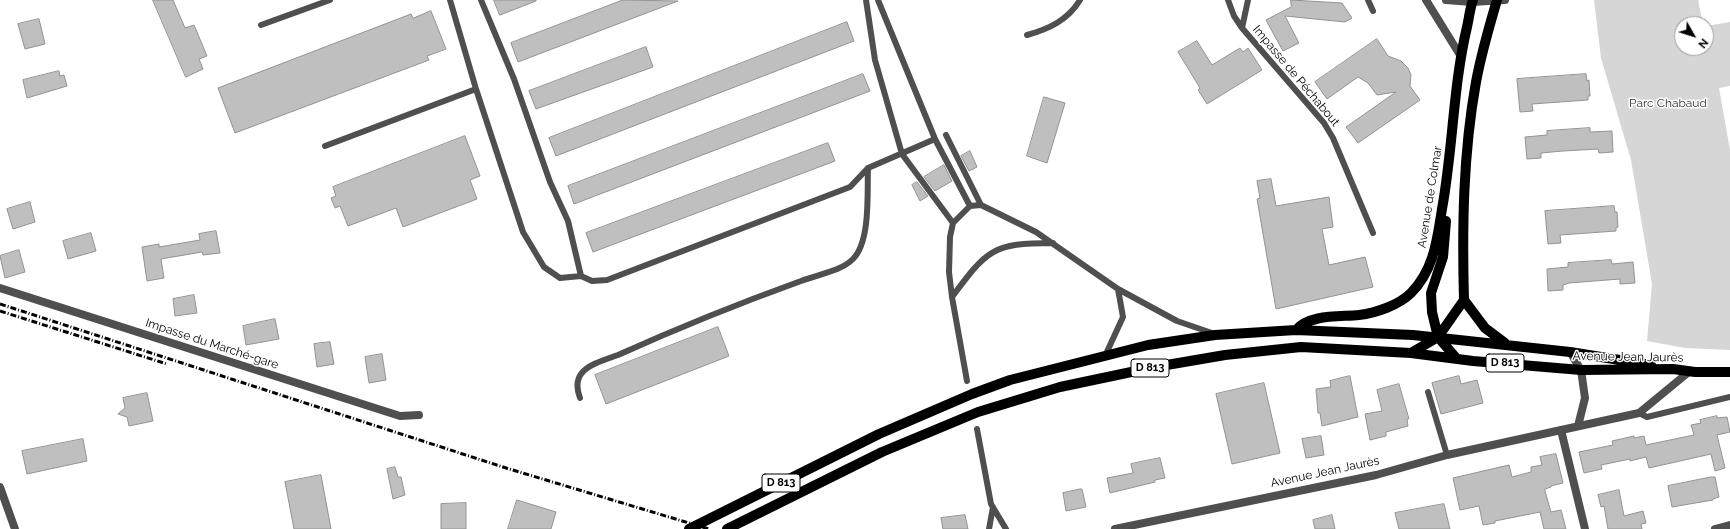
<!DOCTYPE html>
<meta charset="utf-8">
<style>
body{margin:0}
#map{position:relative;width:1730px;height:529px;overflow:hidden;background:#fff;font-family:Raleway,sans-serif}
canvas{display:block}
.north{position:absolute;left:1674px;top:16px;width:40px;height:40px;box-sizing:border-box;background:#fff;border:1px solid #999;border-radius:50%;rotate:129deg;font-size:11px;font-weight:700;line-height:16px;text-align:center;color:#000}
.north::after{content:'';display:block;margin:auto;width:14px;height:18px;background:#000;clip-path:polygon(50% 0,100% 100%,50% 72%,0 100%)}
</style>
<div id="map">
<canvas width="1730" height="529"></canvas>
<div class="north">N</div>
</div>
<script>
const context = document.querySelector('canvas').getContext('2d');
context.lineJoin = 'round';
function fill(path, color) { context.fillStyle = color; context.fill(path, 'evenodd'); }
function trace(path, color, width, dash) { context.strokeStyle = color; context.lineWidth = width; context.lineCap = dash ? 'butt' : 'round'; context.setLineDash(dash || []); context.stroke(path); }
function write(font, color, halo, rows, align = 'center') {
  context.font = font + ' Raleway,sans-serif'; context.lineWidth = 3; context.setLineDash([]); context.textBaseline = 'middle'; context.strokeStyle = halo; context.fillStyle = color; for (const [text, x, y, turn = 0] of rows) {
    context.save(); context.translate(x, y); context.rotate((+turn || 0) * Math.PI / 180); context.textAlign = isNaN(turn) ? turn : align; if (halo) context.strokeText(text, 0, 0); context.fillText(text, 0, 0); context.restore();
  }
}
const green = new Path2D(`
 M 1594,0 L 1698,0 L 1703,24 L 1682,24 L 1682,48 L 1706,48 L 1706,26 L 1730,22 L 1730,86 L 1719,88 L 1730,150 L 1730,350 L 1685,348 L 1647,341 L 1652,284 L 1631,160 L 1601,58 Z`);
const building = new Path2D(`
 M 153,0 L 173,0 L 185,28 L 194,25 L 207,56 L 199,59 L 203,69 L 186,77 Z
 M 494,0 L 536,0 L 536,1 L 500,15 Z
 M 623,0 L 678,1 L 518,62 L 511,43 Z
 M 1291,0 L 1342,3 L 1352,18 L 1345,22 L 1285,16 L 1299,43 L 1283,51 L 1266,20 L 1291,7 Z
 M 431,11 L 446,49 L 427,56 L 429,60 L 235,133 L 218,88 L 411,14 L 413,18 Z
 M 39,19 L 45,44 L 25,49 L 18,24 Z
 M 847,22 L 854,41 L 556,156 L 549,138 Z
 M 1377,39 L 1388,56 L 1401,61 L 1408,68 L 1411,75 L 1410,86 L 1420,100 L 1358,143 L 1346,127 L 1396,92 L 1377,95 L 1368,83 L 1358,77 L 1327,99 L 1315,82 Z
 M 1197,41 L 1212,65 L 1240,48 L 1243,52 L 1248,48 L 1262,70 L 1207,104 L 1198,90 L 1200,88 L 1178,52 Z
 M 646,47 L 653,67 L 536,109 L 529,91 Z
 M 59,71 L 60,76 L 64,75 L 67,86 L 27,98 L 23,80 Z
 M 863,74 L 870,91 L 574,204 L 568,186 Z
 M 1586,74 L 1587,81 L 1589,80 L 1590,96 L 1588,96 L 1588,100 L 1532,104 L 1533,111 L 1520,112 L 1517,79 Z
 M 1044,97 L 1065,103 L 1047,163 L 1027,156 Z
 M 1590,128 L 1590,132 L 1612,131 L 1613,152 L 1599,153 L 1598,149 L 1563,151 L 1541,153 L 1541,158 L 1527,159 L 1525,137 L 1547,135 L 1547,131 Z
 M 465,136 L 480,176 L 470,180 L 477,199 L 403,227 L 396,208 L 348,226 L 340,206 L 335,208 L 331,198 L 336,196 L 333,187 Z
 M 828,143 L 835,161 L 593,252 L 586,233 Z
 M 970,151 L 977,167 L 969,171 L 961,156 Z
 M 944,165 L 952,181 L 935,191 L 924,177 Z
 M 1271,179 L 1276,206 L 1329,197 L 1333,227 L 1322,229 L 1329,265 L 1365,257 L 1373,287 L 1276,309 L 1257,199 L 1260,198 L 1257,181 Z
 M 917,182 L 928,196 L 920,201 L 912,185 Z
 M 30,202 L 35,222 L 13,229 L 7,209 Z
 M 1614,206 L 1615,212 L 1617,212 L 1618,227 L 1616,228 L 1616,231 L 1560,235 L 1561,243 L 1548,244 L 1545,211 Z
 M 216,231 L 220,253 L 203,255 L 202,252 L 161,259 L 164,278 L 147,281 L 142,247 L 159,244 L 159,247 L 200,240 L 199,234 Z
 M 91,233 L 96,251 L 68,259 L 63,241 Z
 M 19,250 L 25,272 L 5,278 L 0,256 Z
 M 1611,260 L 1612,264 L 1633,262 L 1635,283 L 1620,284 L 1620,279 L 1569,283 L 1563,285 L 1563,290 L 1548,291 L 1547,269 L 1568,267 L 1568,263 Z
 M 194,295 L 197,313 L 175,316 L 173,299 Z
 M 275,319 L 279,339 L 246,345 L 243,326 Z
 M 718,327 L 729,356 L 606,404 L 595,375 Z
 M 330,342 L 334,364 L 317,367 L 314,344 Z
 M 382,354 L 386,380 L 369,383 L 365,357 Z
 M 1350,376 L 1358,417 L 1322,426 L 1320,413 L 1318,413 L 1316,389 L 1331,387 L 1330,381 Z
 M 1459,376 L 1461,384 L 1477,380 L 1483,403 L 1441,414 L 1432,383 Z
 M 1264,383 L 1280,453 L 1232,464 L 1216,394 Z
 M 1399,384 L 1409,419 L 1407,419 L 1408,426 L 1386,432 L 1386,436 L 1370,440 L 1365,414 L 1382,411 L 1377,390 Z
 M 147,393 L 153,421 L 129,426 L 127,417 L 118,414 L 125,408 L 123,398 Z
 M 1717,416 L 1717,418 L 1727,417 L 1730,432 L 1717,435 L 1725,468 L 1715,471 L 1711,454 L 1649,468 L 1646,457 L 1630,461 L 1630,459 L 1601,465 L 1602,469 L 1584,473 L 1579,452 L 1613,445 L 1612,441 L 1634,436 L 1634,438 L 1644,436 L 1646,445 L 1694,435 L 1691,425 L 1701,423 L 1700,420 Z
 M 1321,436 L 1324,455 L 1306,458 L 1302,439 Z
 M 83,439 L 87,461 L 27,474 L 22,451 Z
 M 1556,454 L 1563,483 L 1551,486 L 1551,487 L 1545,489 L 1545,491 L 1551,512 L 1561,510 L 1566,529 L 1544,529 L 1540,512 L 1495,521 L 1495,523 L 1483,525 L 1479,506 L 1460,510 L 1453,478 L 1509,465 L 1512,477 L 1531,472 L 1531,467 L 1542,465 L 1540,457 Z
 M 1160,458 L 1165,478 L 1155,480 L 1155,482 L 1110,493 L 1107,478 L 1133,473 L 1131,464 Z
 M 395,467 L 398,477 L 401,477 L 405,495 L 393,499 L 387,469 Z
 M 321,475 L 331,529 L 294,529 L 285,482 Z
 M 1711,477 L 1715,477 L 1719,497 L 1713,499 L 1713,500 L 1672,507 L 1668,486 Z
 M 1080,489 L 1082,489 L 1086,507 L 1066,511 L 1063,493 Z
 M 1619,490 L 1624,516 L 1643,511 L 1646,523 L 1641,524 L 1642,529 L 1608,529 L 1604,506 L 1601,507 L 1598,495 Z
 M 517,500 L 556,512 L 551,529 L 508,529 Z
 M 466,503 L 466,529 L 441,529 L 441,504 Z
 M 1444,504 L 1450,529 L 1399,529 L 1395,513 Z
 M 965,515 L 968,529 L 943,529 L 941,518 Z
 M 1332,515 L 1335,529 L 1315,529 L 1313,520 Z`);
const service = new Path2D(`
 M 450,0 L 476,89 L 523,232 L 544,267 L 560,278 L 581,276 L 592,281 L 607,280 L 850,187 L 868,168 L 935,139
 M 481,0 L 514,79 L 550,182 L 568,221 L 581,276
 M 866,0 L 875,60 L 902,154 L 953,223
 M 878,0 L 935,139 L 970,206 L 953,223 L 950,237 L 949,272 L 952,297 L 967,381
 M 1228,0 L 1234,16 L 1242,28 L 1324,123 L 1333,138 L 1373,233
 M 1368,0 L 1373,11
 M 261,25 L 330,0
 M 1242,28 L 1248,0
 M 1027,35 C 1049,29 1068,20 1080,0
 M 946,135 L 981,205
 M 325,146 L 476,89
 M 970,206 L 981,205 L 1036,232 L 1118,289 L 1177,321 L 1212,333
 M 952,297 C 987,250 992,243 1053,243
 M 1105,356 L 1123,317 L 1118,289
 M 1428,392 L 1447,455
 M 580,398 C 577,390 576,381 581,374 C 588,364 607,359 618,355 C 678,328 740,303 801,281 C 818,274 840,272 853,259 C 871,241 867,191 868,168
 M 1639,413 L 1647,417 L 1730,397
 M 977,429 L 991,504 L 1006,529
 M 989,529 L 993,507`);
const minor = new Path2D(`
 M 1472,2 L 1505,0
 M 0,288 L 400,416 L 419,415
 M 1570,352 L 1581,370 L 1585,398 L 1578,426
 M 1561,430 L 1585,529
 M 0,487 L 15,529
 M 1115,529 L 1376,475 L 1447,455 L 1639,413 L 1690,371
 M 1715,529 L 1730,525`);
const tertiary = new Path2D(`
 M 1426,0 L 1460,55
 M 1446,0 L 1472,2`);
const primary = new Path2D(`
 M 1446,221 L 1443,257 L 1431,293 L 1432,312 L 1438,337 L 1457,359
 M 1464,300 C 1462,228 1463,154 1476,82 C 1481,55 1489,27 1497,0
 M 1464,300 L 1485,328 L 1505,343
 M 1296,330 C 1310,314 1339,317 1359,315 C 1376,313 1399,305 1411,293 C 1434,270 1437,240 1442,209 C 1453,149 1453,86 1467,27 C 1469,18 1470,8 1473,0
 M 1411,353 L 1438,337 L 1464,300
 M 689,529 L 879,434 L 972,394 L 1010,380 L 1148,345 L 1215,335 L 1296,330 L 1413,335 L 1570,352 L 1651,365
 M 727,529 L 882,452 L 978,412 L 1060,387 L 1155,367 L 1225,355 L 1301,347 L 1411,353 L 1473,361 L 1581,370 L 1673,369 L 1695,372 L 1730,372`);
const rail = new Path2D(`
 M 0,304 L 506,468 L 709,529
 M 0,311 L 167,364`);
const shields = [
 [1505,363,38],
 [1150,368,38],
 [781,483,38]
];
const shieldNames = [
 ["D 813",1505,363],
 ["D 813",1150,368],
 ["D 813",781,483]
];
const streetNames = [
 ["Impasse de Péchabout",1296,76,50],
 ["Avenue de Colmar",1430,197,-81],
 ["Impasse du Marché-gare",212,344,18],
 ["Avenue Jean Jaurès",1628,357,1],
 ["Avenue Jean Jaurès",1325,472,-12]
];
const parkNames = [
 ["Parc Chabaud",1668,103]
];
fill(green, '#d6d6d6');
fill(building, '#bfbfbf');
trace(building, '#939393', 1);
trace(service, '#4f4f4f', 6);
trace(minor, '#4f4f4f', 8);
trace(tertiary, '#4f4f4f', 8);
trace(primary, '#000', 10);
trace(rail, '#000', 3, [6, 2, 1, 2]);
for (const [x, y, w] of shields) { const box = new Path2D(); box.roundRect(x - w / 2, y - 9, w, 18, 3); context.fillStyle = '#fff'; context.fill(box); trace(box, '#000', 1); }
write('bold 11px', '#000', null, shieldNames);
write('12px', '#000', '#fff', streetNames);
write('12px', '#2d2d2d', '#fff', parkNames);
</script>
